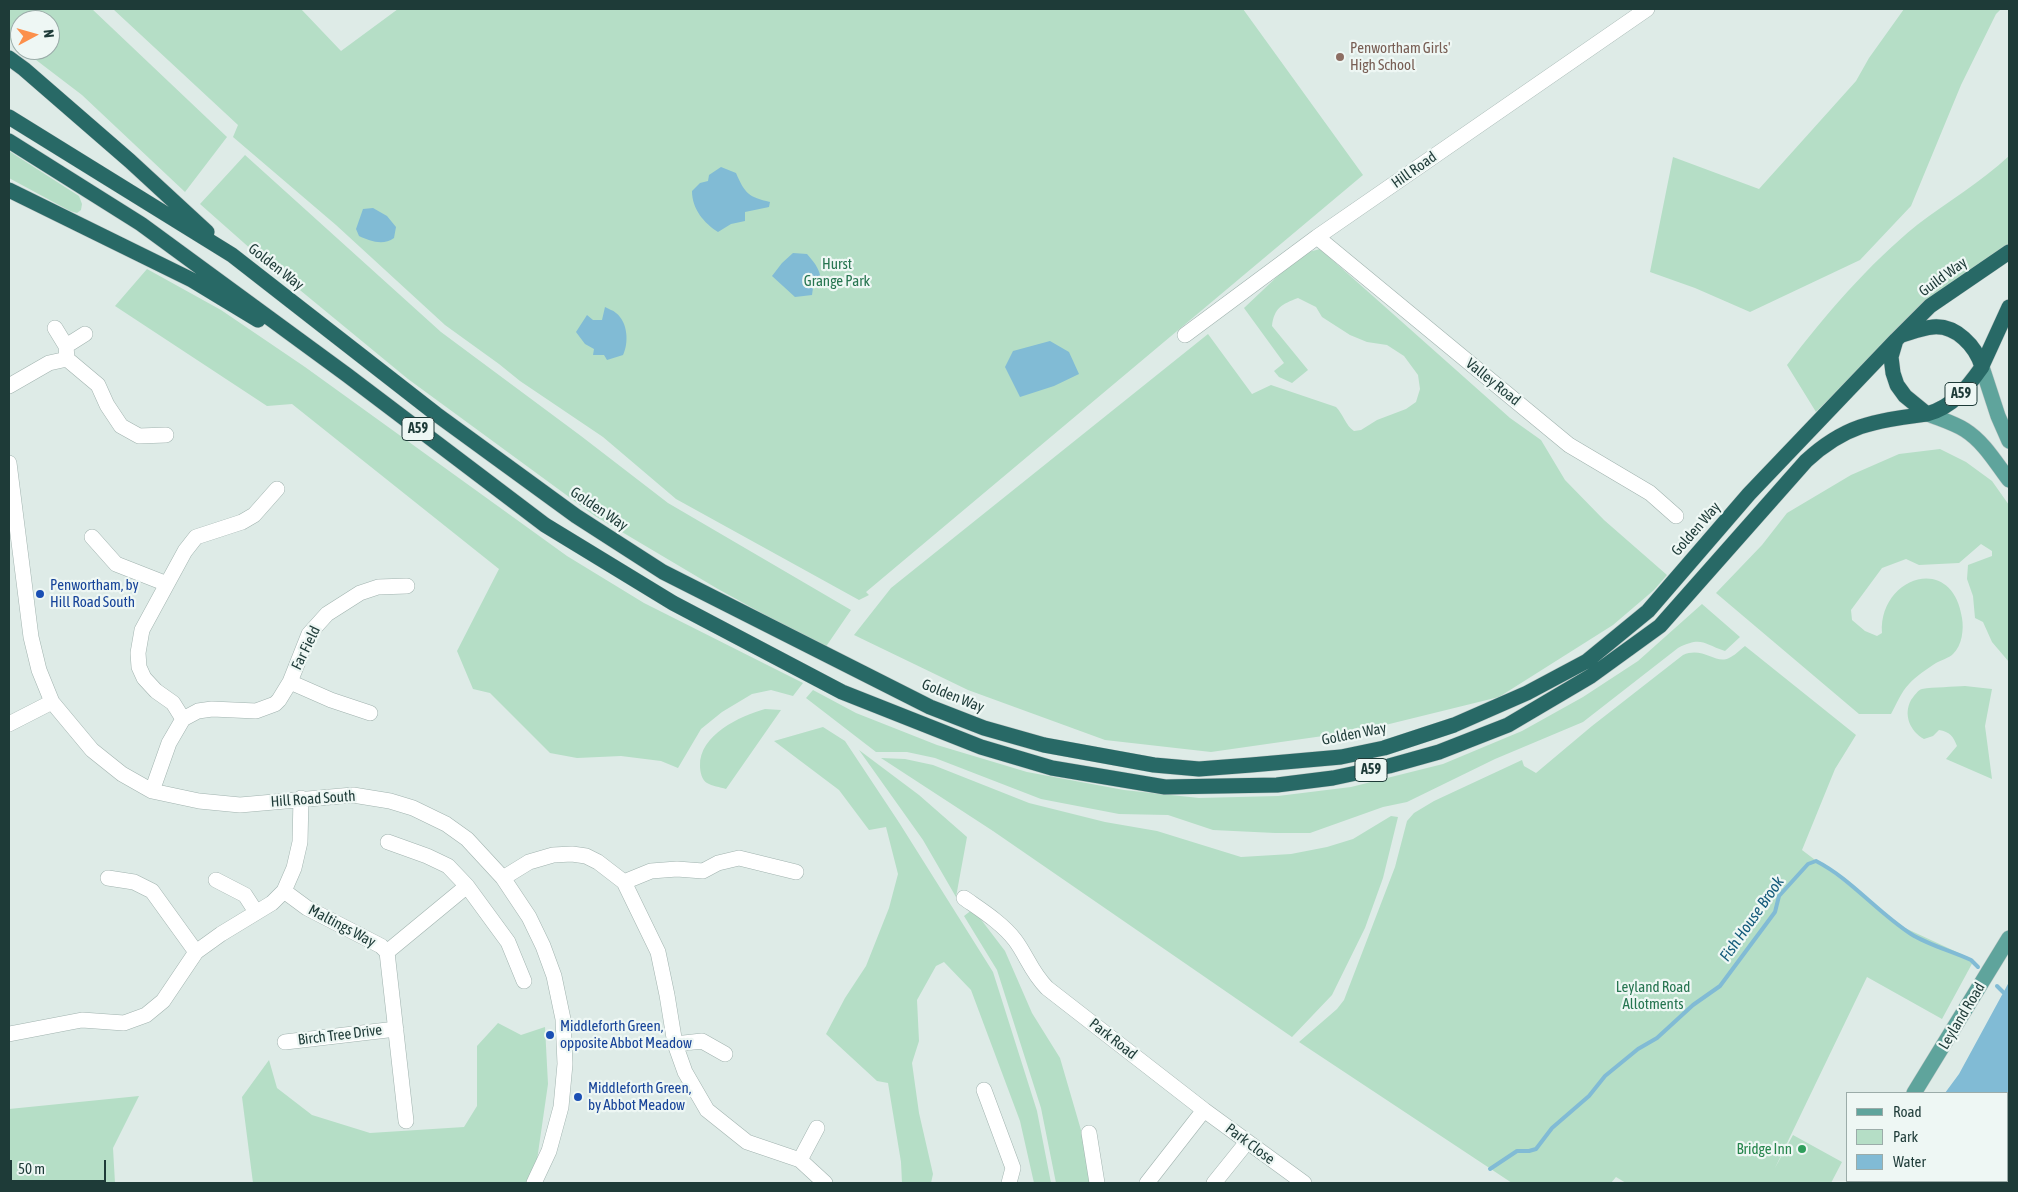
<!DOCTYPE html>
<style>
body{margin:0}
#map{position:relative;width:2018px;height:1192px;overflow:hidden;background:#deebe7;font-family:"Asap Condensed",sans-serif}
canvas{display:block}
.frame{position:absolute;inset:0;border:10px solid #1e3b38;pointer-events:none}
.legend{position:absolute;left:1846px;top:1092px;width:162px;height:90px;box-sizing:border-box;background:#eef7f4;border:1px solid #9baca9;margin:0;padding:6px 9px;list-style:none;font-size:15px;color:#1e3b38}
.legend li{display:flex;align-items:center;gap:10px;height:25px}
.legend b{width:25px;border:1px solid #9baca9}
.north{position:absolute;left:10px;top:10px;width:50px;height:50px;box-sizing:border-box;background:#eef7f4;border:1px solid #9baca9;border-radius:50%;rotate:84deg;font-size:14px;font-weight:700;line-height:20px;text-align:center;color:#1e3b38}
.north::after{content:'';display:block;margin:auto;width:18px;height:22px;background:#fc904b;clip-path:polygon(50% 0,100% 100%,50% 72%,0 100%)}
.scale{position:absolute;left:10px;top:1160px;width:96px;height:22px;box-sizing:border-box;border:2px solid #1e3b38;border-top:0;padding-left:6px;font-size:15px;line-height:18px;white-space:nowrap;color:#1e3b38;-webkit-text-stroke:4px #eef7f4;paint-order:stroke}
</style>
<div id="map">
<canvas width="2018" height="1192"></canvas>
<div class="frame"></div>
<ul class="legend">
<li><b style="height:6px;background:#5fa49c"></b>Road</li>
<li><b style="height:14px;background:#b5dec6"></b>Park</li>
<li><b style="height:14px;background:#81bbd5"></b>Water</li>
</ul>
<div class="north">N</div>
<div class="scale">50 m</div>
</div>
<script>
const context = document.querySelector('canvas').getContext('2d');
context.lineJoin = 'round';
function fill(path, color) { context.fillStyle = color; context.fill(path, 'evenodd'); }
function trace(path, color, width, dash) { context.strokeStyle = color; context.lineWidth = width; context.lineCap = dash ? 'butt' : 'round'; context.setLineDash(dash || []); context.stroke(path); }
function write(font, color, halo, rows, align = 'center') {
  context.font = font + ' "Asap Condensed",sans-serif'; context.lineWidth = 4.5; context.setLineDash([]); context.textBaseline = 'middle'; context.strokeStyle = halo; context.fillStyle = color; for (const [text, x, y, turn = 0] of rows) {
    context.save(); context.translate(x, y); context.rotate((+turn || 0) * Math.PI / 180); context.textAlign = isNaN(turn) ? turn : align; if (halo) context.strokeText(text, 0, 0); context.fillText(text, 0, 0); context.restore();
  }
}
const green = new Path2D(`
 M 9,9 L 92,9 L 227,137 L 185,192 L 82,95 L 23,50 L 50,50 L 50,20 L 20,20 L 20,48 L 9,39 Z
 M 113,9 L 301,9 L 341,51 L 398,9 L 1243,9 L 1363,175 L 866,592 L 869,595 L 859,600 L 676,499 L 603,437 L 520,381 L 499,364 L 445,325 L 336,225 L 233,137 L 238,125 Z
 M 1904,9 L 2001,9 L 1996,14 L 1961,85 L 1911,206 L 1860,260 L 1750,312 L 1695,288 L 1650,272 L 1673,157 L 1759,189 L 1856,81 L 1869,58 Z
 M 9,151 L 79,196 L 82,204 L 81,210 L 77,213 L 70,211 L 9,178 Z
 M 245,155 L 441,332 L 581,436 L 668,503 L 851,610 L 825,648 L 718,589 L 595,516 L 408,379 L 261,258 L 200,204 Z
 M 2009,156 L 2009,246 L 1922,305 L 1816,412 L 1787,365 C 1825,315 1868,265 1917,225 C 1947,202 1981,182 2009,156 Z
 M 1320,249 L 1510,418 L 1541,440 L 1565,480 L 1604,520 L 1667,575 L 1654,590 L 1613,625 L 1499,697 L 1365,730 L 1211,752 L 1105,740 L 968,690 L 854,635 L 891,588 L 1208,334 L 1252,394 L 1271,385 L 1336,407 C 1343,414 1346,426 1354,431 L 1361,430 L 1377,420 L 1406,409 L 1416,402 L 1420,389 L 1418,375 L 1404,356 L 1387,345 L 1367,342 L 1350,335 L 1322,317 L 1316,307 L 1298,298 C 1282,304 1274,308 1272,326 L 1308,370 L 1292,383 L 1279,377 L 1274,371 L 1284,363 L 1244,308 L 1301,254 Z
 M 147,269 L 221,310 L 305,367 L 567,556 L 644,603 L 803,683 L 793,696 L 771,690 L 752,694 L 722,712 L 701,729 L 678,768 L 661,761 L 621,756 L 577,758 L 550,753 L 490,693 L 473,689 L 457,651 L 499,569 L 292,404 L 267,406 L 115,306 Z
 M 1940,449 L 1966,462 L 1992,481 L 2009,505 L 2009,662 L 1992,642 L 1983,622 L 1975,618 L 1973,596 L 1967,579 L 1968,565 L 1992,556 L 1992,551 L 1981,544 L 1959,563 L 1919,565 L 1906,559 L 1882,568 L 1851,610 L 1852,620 L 1865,631 L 1877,636 L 1882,633 C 1878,578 1952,551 1962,618 C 1964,629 1962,646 1953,654 C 1949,658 1941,660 1936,663 C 1927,669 1916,676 1909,684 C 1901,692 1896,705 1891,714 L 1859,714 L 1716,593 L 1762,545 L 1787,513 L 1851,475 L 1899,454 Z
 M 1702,604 L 1740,637 L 1725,651 C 1703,644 1702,636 1678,648 L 1583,722 L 1495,759 L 1407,802 L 1383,807 L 1310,833 L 1275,833 L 1213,830 L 1168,815 L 1119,814 L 1041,799 L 935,758 L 907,752 L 876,752 L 806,698 L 813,690 L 856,713 L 937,745 L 1027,772 L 1124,790 L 1199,798 L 1278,796 L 1351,787 L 1443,764 L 1522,731 L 1583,697 L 1638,661 Z
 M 1745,646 L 1856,735 L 1835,769 L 1802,850 L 1905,928 L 1974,960 L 1942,1019 L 1867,977 L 1775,1168 L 1793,1135 L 1842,1162 L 1831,1183 L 1626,1183 L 1616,1177 L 1611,1183 L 1512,1183 L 1299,1042 L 1337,1009 L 1344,1000 L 1395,867 L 1407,821 L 1414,813 L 1434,801 L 1522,760 L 1524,766 L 1536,773 L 1592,726 L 1683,655 C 1703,646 1716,665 1729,658 C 1734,656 1740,650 1745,646 Z
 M 1965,686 L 1992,689 L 1985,726 L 1992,779 L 1946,759 L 1957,746 C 1953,736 1950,732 1939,730 L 1933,736 L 1924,739 C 1910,731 1903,715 1911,700 C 1914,696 1918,690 1922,689 C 1933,687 1954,687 1965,686 Z
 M 765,709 L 781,710 L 726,789 C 720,787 712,786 707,783 C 702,780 700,772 700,766 C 699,735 740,716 765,709 Z
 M 823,727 L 845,741 L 900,824 L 993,972 L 1037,1111 L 1051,1183 L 1034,1183 L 1020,1121 L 971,990 L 944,962 L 936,966 L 917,1000 L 919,1041 L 912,1063 L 919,1113 L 933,1174 L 931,1183 L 902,1183 L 901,1162 L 888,1083 L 877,1081 L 826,1034 L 845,998 L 866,966 L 889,908 L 898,874 L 886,827 L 869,830 L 839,790 L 774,741 Z
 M 859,750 L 919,795 L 967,837 L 956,897 L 923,840 Z
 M 881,758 L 905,759 L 933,765 L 1029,803 L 1105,822 L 1157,831 L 1241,857 L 1291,854 L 1327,847 L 1353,839 L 1391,816 L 1398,817 L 1383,878 L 1365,928 L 1332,995 L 1292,1037 L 993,831 Z
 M 973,909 L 1005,951 L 1032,1013 L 1060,1058 L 1083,1137 L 1091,1183 L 1056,1183 L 1041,1108 L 997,970 L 964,916 Z
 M 498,1023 L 521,1035 L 545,1027 L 548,1084 L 537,1160 L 527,1183 L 253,1183 L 242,1097 L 269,1060 L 277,1088 L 312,1115 L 370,1133 L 464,1127 L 477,1106 L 477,1046 Z
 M 139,1096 L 113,1148 L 115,1183 L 9,1183 L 9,1109 Z`);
const water = new Path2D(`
 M 721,167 L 736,173 C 745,194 749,197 770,202 L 769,207 L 745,212 L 745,221 L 731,224 L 718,232 C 704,223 692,209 692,191 L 700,183 L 708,181 L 709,175 Z
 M 373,208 L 387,216 L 396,227 L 394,238 C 383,246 370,241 359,236 L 356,229 L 363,209 Z
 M 793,253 L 807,254 C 815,263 823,273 820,285 L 813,288 L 812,295 L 795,297 L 772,276 L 782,263 Z
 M 605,307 C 608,309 613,310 616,313 C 628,322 629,343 623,355 L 607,360 L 604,355 L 593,355 L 594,349 L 585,344 L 576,332 L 587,315 L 593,320 L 602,320 Z
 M 1050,341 L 1069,352 L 1079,374 L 1054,386 L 1020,397 L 1005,367 L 1013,351 Z
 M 2009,982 L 2009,1183 L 1881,1183 L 1883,1181 L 2007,1181 L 2007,1093 L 1945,1093 L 1959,1074 Z`);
const stream = new Path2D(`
 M 1997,986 L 2003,992
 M 1490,1169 L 1517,1151 L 1529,1151 L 1536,1149 L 1552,1128 L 1589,1096 L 1605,1076 L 1638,1049 L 1657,1038 L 1693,1005 L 1720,986 L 1775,912 L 1779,896 L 1808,864 L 1816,861 C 1851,879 1877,912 1911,934 C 1928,945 1952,951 1971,960 L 1978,967`);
const minor = new Path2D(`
 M 1317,237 L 1569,445 L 1650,493 L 1676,516
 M 55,328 L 66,346
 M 1185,335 L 1317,237 L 1647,9
 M 67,359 L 66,346 L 85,334
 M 9,386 L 49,363 L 67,359 L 98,385 L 107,405 L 121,426 L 139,436 L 166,435
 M 9,463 L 31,637 L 39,670 L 52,702 L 92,750 L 122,774 L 152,791 L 199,801 L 240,805 L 353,795 L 390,801 L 413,808 L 446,824 L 467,839 L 503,878 L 529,917 L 543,946 L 554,976 L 563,1019 L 565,1064 L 561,1107 L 549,1151 L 534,1183
 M 277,489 L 254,515 L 242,522 L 196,537 L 185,551 L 142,630 L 138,653 L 139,667 L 144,678 L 156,691 L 173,703 L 183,719 L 198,711 L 212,709 L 256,711 L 275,704 L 279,700 L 290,682 L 309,634 L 327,614 L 360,593 L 378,587 L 407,586
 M 92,537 L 116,564 L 167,584
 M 290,682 L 331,700 L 370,713
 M 9,724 L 52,702
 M 152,791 L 169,743 L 183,719
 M 388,842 L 427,856 L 448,866 L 467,886 L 508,942 L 524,981
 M 108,878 L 134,882 L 152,891 L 196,952
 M 503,878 L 529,862 L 553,855 L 572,854 L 586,856 L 598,862 L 624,882 L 658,952 L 667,995 L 675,1044 L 685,1072 L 707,1110 L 747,1142 L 800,1160 L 825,1183
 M 216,880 L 245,895 L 256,912
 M 624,882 L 651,871 L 677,869 L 703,871 L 718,863 L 739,858 L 796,872
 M 284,891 L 307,908 L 381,946 L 387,952
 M 964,898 C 981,910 1002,923 1015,940 C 1027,956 1031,972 1047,988 L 1204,1110 L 1304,1183
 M 387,952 L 406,1121
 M 387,952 L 467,886
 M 9,1034 L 82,1020 L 124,1023 L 146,1015 L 163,1001 L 196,952 L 221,934 L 272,903 L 284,891 L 294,868 L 300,842 L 301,798
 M 285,1042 L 396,1029
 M 675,1044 L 702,1041 L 725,1054
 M 984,1090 L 1013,1168 L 1009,1183
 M 1089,1133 L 1097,1183
 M 800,1160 L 817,1128
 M 1147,1183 L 1204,1110
 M 1214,1183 L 1247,1142`);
const major = new Path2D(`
 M 1982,367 L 1998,416 L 2009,441
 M 1928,414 C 1940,419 1954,423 1965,430 C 1984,442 1996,463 2009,480
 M 1914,1093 L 2009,938
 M 1859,1183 L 1861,1181`);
const highway = new Path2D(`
 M 9,58 L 24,69 L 130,161 L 207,232
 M 9,117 L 232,255 L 436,414 L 576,516 L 663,572 L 930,707 L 984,728 L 1044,745 L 1154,765 L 1199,769 L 1251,765 L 1341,757 L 1384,748 L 1454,725 L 1527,693 L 1587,661 L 1648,611 L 1749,494 L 1896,340
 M 9,141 L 141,224 L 347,375 L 545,525 L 673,603 L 842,692 L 981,747 L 1052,768 L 1165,787 L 1277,785 L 1333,778 L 1389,766 L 1439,752 L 1508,725 L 1591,676 L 1660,626 L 1806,461 C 1846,424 1875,421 1927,414
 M 9,190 L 192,280 L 258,320
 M 1902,335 C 1912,332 1922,328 1933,327 C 1956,325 1976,346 1982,367 C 1967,388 1953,407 1927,414 L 1905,396 L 1897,385 L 1893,373 L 1891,357 L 1896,340 L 1930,306 L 2009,252
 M 1982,366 L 2009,307`);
const markers = [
 [1340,57,5,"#8d6e63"],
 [40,594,5,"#1a4fb4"],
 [550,1035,5,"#1a4fb4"],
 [578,1097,5,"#1a4fb4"],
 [1802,1149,5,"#2e9e5b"]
];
const shields = [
 [1961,394,32],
 [418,429,32],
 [1371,770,32]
];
const shieldNames = [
 ["A59",1961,394],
 ["A59",418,429],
 ["A59",1371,770]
];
const educationNames = [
 ["Penwortham Girls'",1350,48],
 ["High School",1350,65]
];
const streetNames = [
 ["Hill Road",1414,170,-35],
 ["Golden Way",276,267,38],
 ["Guild Way",1943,277,-36],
 ["Valley Road",1493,382,39],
 ["Golden Way",599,509,34],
 ["Golden Way",1696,529,-49],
 ["Far Field",306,648,-64],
 ["Golden Way",953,696,22],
 ["Golden Way",1354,734,-11],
 ["Hill Road South",313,799,-4],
 ["Maltings Way",342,926,28],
 ["Leyland Road",1962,1016,-59],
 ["Birch Tree Drive",340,1035,-7],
 ["Park Road",1113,1039,38],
 ["Park Close",1250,1144,37]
];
const parkNames = [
 ["Hurst",837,264],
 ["Grange Park",837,281],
 ["Leyland Road",1653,987],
 ["Allotments",1653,1004]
];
const transitNames = [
 ["Penwortham, by",50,585],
 ["Hill Road South",50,602],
 ["Middleforth Green,",560,1026],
 ["opposite Abbot Meadow",560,1043],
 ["Middleforth Green,",588,1088],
 ["by Abbot Meadow",588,1105]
];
const leisureNames = [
 ["Bridge Inn",1792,1149]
];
const waterNames = [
 ["Fish House Brook",1752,919,-55]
];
fill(green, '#b5dec6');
fill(water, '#81bbd5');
trace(stream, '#81bbd5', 4);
trace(minor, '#a1b3af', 16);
trace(major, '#c0c8c7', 16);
trace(highway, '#c0c8c7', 16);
trace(minor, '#fff', 15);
trace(major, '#5fa49c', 15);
trace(highway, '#286966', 15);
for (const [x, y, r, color] of markers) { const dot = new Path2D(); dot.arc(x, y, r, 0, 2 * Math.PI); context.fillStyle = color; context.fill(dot); trace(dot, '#eef7f4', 2); }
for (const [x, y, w] of shields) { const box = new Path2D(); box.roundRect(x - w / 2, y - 11.5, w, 23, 4); context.fillStyle = '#eef7f4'; context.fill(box); trace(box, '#1e3b38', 1); }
write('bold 14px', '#1e3b38', null, shieldNames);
write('15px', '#785e54', '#eef7f4', educationNames, 'left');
write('15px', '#1e3b38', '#eef7f4', streetNames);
write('15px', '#267550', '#eef7f4', parkNames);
write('15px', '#164399', '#eef7f4', transitNames, 'left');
write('15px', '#27864d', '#eef7f4', leisureNames, 'right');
write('italic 16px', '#155b7b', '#eef7f4', waterNames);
</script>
